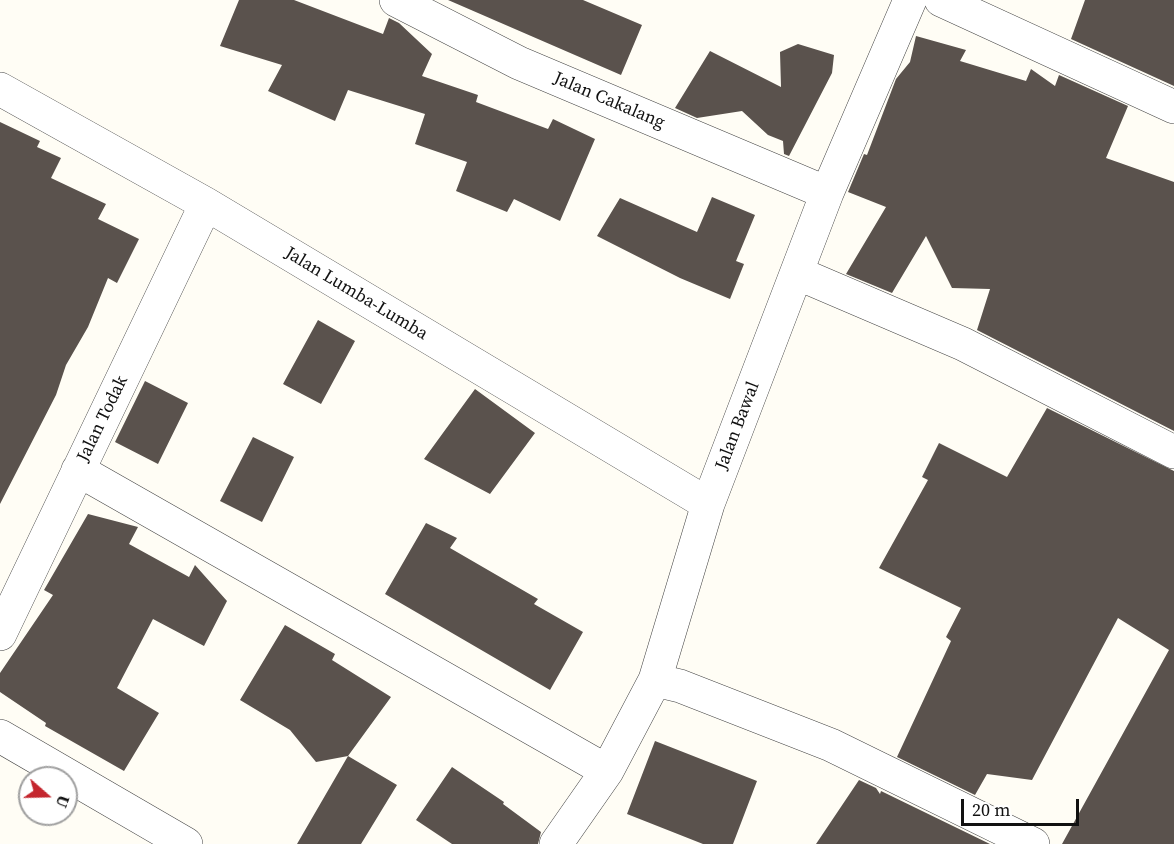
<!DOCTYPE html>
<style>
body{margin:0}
#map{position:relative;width:1174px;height:844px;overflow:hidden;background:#fffdf5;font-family:"Source Serif 4",serif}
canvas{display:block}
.north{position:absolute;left:18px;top:766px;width:60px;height:60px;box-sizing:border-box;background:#fff;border:2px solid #a0a0a0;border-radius:50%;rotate:110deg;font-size:16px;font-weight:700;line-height:24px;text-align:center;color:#111}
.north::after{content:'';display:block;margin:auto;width:21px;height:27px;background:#c4262e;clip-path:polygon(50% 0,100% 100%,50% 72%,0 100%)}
.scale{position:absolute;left:961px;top:799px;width:118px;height:27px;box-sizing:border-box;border:3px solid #111;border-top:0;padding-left:8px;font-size:18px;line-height:21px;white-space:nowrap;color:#111;-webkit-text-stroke:4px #fff;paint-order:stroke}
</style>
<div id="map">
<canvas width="1174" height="844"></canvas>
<div class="north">U</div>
<div class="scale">20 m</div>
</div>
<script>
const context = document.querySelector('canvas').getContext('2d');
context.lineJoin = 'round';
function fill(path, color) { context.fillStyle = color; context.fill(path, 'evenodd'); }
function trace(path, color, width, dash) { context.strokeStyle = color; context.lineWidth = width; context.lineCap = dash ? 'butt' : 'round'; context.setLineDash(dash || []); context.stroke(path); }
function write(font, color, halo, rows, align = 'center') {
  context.font = font + ' "Source Serif 4",serif'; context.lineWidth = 6; context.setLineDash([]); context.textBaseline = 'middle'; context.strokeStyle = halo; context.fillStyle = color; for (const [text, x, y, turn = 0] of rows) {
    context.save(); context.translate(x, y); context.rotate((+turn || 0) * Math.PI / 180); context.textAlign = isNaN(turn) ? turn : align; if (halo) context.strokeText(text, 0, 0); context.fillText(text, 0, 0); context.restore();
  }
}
const building = new Path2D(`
 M 239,0 L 294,0 L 383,34 L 389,18 L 399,23 L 432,54 L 422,76 L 478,95 L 476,102 L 548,129 L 553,119 L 595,139 L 560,221 L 514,199 L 507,212 L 456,191 L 467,162 L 415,144 L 425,114 L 348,90 L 335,121 L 268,91 L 282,65 L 220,46 Z
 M 448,0 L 583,0 L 642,25 L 621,75 Z
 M 1085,0 L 1174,0 L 1174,86 L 1071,39 Z
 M 916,36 L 966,50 L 960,61 L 1026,81 L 1031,69 L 1055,86 L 1059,75 L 1128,106 L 1106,158 L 1174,182 L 1174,431 L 977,330 L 990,289 L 952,288 L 926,236 L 892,293 L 846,274 L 886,207 L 848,192 L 864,154 L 867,155 L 896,79 L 910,62 Z
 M 798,44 L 834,55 L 832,73 L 789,156 L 784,154 L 783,141 L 768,135 L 742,111 L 697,118 L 675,108 L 710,51 L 781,87 L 780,52 Z
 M 0,122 L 40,141 L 37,147 L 61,158 L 51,178 L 106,204 L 98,219 L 139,239 L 117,283 L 108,278 L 88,327 L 66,365 L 56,395 L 0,504 Z
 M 712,197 L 755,215 L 736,261 L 744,264 L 730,299 L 680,278 L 597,236 L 620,198 L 697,232 Z
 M 318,320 L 355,341 L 321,404 L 283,384 Z
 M 145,381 L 188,403 L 158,464 L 115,442 Z
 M 475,389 L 535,433 L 490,494 L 424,459 Z
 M 1047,408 L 1174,471 L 1174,844 L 1062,844 L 1169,650 L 1118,618 L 1032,780 L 987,774 L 975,795 L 897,757 L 951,641 L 946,637 L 961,608 L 879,568 L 928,480 L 922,477 L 939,443 L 1007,477 Z
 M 253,437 L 294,457 L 262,522 L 220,501 Z
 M 88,514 L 138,527 L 129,544 L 189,577 L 195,565 L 227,601 L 204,646 L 153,619 L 117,688 L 159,713 L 124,771 L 45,726 L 46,723 L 0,692 L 0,673 L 53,595 L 44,590 Z
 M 426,523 L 457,538 L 450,548 L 538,599 L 534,604 L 583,632 L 550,690 L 385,594 Z
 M 285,625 L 335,654 L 332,660 L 391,697 L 348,756 L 316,762 L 290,730 L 240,700 Z
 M 655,741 L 757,781 L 733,844 L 703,844 L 627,814 Z
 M 348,756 L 397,785 L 361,844 L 297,844 Z
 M 452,767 L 504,802 L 503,804 L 541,832 L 538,844 L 452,844 L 416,820 Z
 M 859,780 L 876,788 L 880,794 L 881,791 L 990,844 L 816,844 Z`);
const minor = new Path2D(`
 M 396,0 L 519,63 L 827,193
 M 941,0 L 1174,107
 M 0,89 L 206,204 L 708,504
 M 797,273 L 963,344 L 1174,452
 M 78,470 L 607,771
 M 0,634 L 206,204
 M 655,680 L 680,686 L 831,745 L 1033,844
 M 0,736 L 186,844
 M 556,844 L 607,771 L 655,680 L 708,504 L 827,193 L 910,0`);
const streetNames = [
 ["Jalan Cakalang",609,101,23],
 ["Jalan Lumba-Lumba",356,294,31],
 ["Jalan Todak",103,419,-64],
 ["Jalan Bawal",738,426,-69]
];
fill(building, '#5a524d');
trace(minor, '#444', 34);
trace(minor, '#fff', 33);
write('18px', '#111', '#fff', streetNames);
</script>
